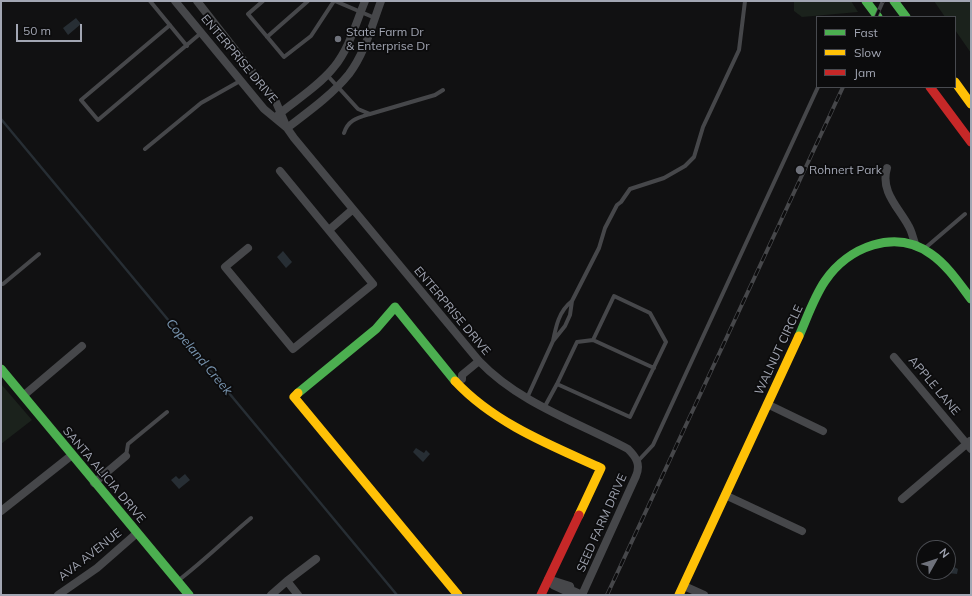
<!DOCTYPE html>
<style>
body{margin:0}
#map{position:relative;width:972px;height:596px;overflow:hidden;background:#111112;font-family:Mulish,sans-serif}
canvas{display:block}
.frame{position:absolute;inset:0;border:2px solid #a2a6b3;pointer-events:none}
.legend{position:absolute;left:816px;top:16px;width:140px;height:72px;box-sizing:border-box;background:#0c0c0d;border:1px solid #484a4f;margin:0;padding:5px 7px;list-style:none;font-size:12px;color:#a2a6b3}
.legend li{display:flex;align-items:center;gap:8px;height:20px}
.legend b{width:20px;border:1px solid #484a4f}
.north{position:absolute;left:916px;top:540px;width:40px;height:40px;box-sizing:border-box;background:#0c0c0d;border:1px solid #484a4f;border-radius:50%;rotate:51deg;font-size:11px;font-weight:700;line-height:16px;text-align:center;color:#a2a6b3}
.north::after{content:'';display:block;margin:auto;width:14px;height:18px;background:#6f727b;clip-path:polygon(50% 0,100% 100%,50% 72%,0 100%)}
.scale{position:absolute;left:16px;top:24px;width:66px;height:18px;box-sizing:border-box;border:2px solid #a2a6b3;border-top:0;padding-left:5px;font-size:12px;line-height:14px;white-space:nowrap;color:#a2a6b3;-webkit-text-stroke:3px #0c0c0d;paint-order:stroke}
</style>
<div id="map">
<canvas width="972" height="596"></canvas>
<div class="frame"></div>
<ul class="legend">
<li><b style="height:5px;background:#4caf50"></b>Fast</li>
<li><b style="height:5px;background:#ffc107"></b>Slow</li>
<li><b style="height:5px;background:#c62828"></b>Jam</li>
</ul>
<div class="north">N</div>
<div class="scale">50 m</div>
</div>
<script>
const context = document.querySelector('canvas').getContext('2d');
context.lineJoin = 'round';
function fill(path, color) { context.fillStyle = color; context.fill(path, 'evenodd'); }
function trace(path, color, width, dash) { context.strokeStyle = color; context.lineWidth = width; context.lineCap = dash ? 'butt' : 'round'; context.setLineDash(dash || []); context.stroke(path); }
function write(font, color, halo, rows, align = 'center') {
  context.font = font + ' Mulish,sans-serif'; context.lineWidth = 3.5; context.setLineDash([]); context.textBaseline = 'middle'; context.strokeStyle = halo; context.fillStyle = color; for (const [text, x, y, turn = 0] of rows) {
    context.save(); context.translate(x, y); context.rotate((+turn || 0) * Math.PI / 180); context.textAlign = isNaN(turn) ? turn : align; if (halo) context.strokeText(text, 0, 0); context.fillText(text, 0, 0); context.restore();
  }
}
const green = new Path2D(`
 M 794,1 L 851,1 L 858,12 L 802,17 L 794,11 Z
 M 934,1 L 971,1 L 971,53 L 955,30 L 955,17 L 945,17 Z
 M 1,384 L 32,420 L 1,444 Z`);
const water = new Path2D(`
 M 76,18 L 81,24 L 68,35 L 63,28 Z
 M 283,251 L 292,262 L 286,268 L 277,257 Z
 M 416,448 L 424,453 L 426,450 L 430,454 L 423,462 L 413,452 Z
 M 185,474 L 190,480 L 179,489 L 171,480 L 176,476 L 179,479 Z
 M 948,564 L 958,569 L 957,574 L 948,573 L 945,575 L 942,572 L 948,572 Z`);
const stream = new Path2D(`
 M 1,119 L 397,595`);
const lane = new Path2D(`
 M 150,1 L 187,46
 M 263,1 L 248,14 L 284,57 L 311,36 L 334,1
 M 335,1 L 375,18
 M 170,25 L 81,100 L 98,120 L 201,33
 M 267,37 L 308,1
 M 327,75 L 358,109 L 370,114 L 435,95 L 443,90
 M 344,133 C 348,120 357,118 370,114
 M 145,149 L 201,103 L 240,81
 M 924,249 L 965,214
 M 1,284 L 3,284 L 39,254
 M 593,340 L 654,368
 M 553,341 C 556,326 559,311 572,301
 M 527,398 L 553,341 L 565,326 L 570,315 L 572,301 L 599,248 L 605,228 L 617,205 L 621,202 L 630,189 L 664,178 L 685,166 L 694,157 L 703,127 L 739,50 L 745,1
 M 544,408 L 557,384 L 577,342 L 593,340 L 614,296 L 650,313 L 666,342 L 630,417 L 557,384
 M 126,456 L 128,444 L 167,412
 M 638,461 L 653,445 L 818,87
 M 179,580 C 205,560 226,539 251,518`);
const street = new Path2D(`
 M 175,1 L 264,109 L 287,128
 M 197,1 L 276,102 L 287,128 L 294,138 L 479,361 C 519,403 577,422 628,449 C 636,457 641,464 636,476 L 582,595
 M 278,115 C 296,100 319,86 334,67 C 349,49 356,23 365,1
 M 287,128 C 308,112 332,95 349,74 C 365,53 372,25 381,1
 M 887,168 C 880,191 898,207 908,225 C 912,231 913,239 916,246
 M 329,230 L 352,210
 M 248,248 L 225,267 L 293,349 L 373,284 L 280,171
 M 894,357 L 971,449
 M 462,379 L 462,375 L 479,361
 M 23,396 L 82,346
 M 767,404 L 823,431
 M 94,483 L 126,456
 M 725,495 L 802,531
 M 902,499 L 970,441
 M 1,511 L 72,455
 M 548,579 L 570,586 L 571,590 L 582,595
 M 287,581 L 316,559
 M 552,581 L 553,585 L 566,591 L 571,590
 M 684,586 L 704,595
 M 58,595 L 97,568 L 137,533
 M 271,595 L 287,581 L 298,595`);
const fast = new Path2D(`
 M 866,1 L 878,17
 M 894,1 L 906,17
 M 799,336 C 807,318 814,297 825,281 C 848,247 895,228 931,254 C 947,265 959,283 971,299
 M 1,369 L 189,595
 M 298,393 L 376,329 L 395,307 L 455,381`);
const slow = new Path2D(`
 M 955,82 L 971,104
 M 455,381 C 494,423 550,445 601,468 L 579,515
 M 298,393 L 294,397 L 458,595
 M 679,595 L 799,336`);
const jam = new Path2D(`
 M 930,87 L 971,142
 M 541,595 L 579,515`);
const rail = new Path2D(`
 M 876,17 L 883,1
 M 607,595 L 843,87`);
const markers = [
 [338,39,4,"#6f727b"],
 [800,170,5,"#6f727b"]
];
const poiNames = [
 ["State Farm Dr",346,32],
 ["& Enterprise Dr",346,46],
 ["Rohnert Park",809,170]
];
const streetNames = [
 ["ENTERPRISE DRIVE",239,59,50],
 ["ENTERPRISE DRIVE",452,311,50],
 ["WALNUT CIRCLE",779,350,-65],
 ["APPLE LANE",934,386,50],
 ["SANTA ALICIA DRIVE",104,475,50],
 ["SEED FARM DRIVE",602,523,-66],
 ["AVA AVENUE",90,555,-38]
];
const waterNames = [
 ["Copeland Creek",199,357,50]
];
fill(green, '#1b221c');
fill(water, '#272e34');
trace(stream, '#272e34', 2.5);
trace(lane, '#46474a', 4);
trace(street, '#46474a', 8);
trace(fast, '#4caf50', 9);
trace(slow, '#ffc107', 9);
trace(jam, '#c62828', 9);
trace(rail, '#46474a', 4);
trace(rail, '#0c0c0d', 2.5, [8]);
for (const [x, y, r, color] of markers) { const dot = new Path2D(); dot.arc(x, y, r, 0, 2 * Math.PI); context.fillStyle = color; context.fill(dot); trace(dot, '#0c0c0d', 1.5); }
write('12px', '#a2a6b3', '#0c0c0d', poiNames, 'left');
write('12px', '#a2a6b3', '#0c0c0d', streetNames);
write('italic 13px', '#7894af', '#0c0c0d', waterNames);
</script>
